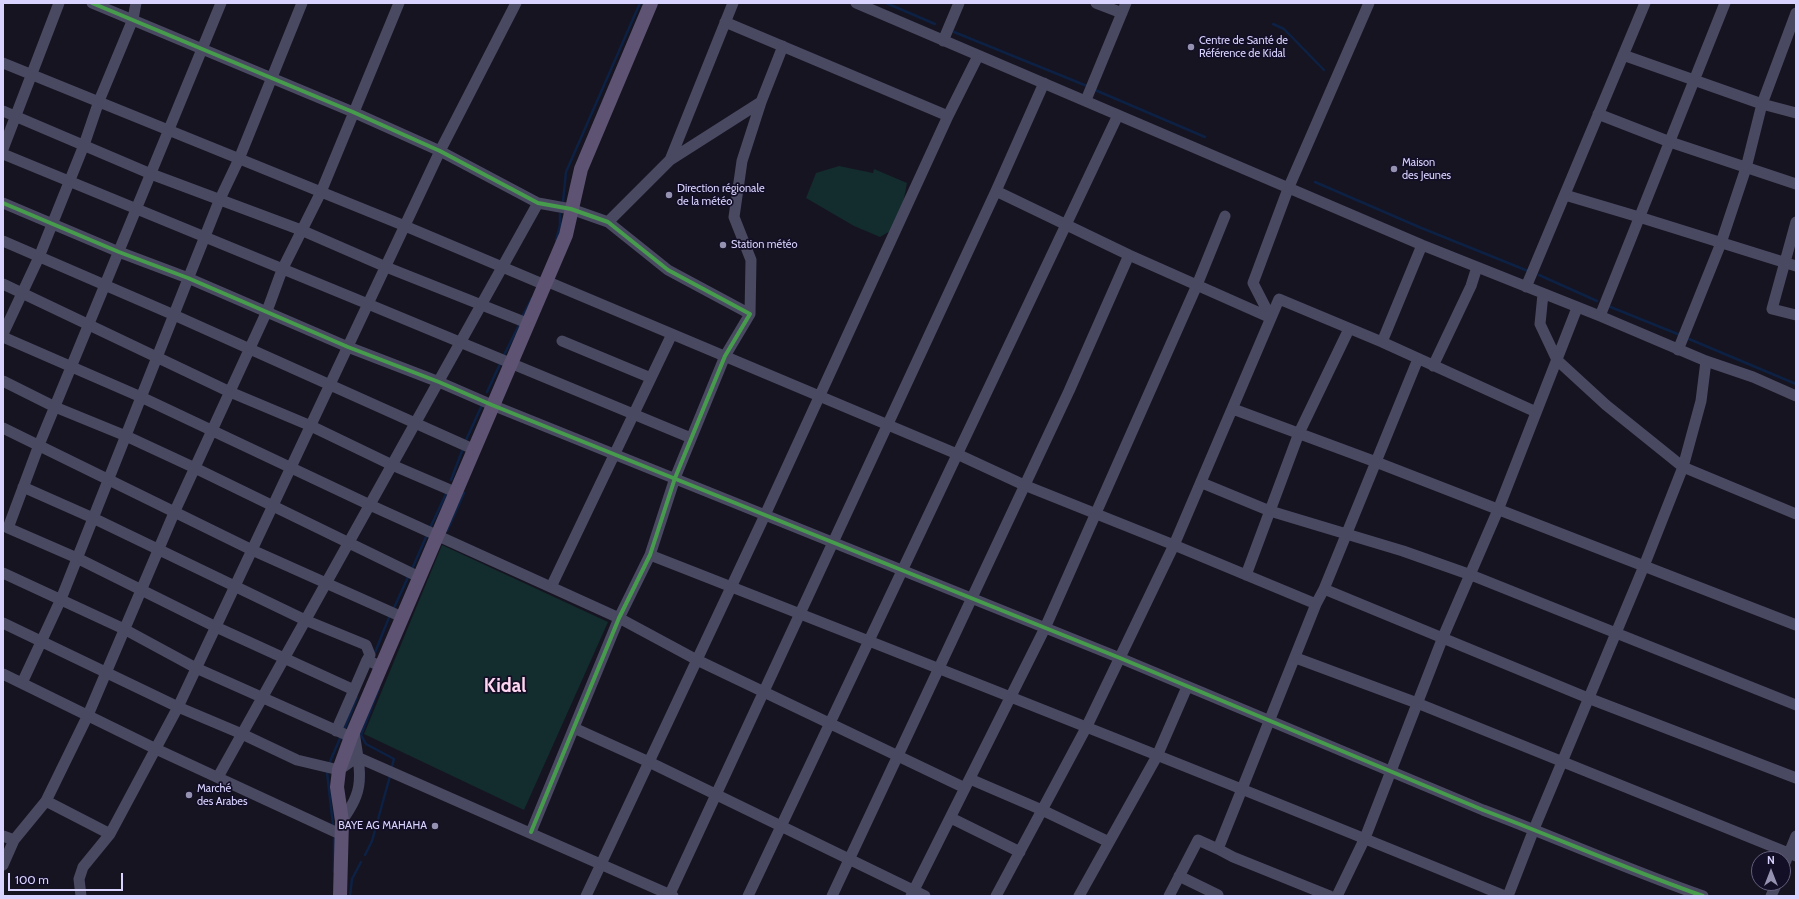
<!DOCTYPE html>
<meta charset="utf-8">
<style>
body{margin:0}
#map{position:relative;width:1799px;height:899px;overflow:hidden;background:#161421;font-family:Cabin,sans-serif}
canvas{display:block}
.frame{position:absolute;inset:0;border:4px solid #d9d4ff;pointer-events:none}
.north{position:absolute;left:1751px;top:851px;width:40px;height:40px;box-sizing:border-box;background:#130f26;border:1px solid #625e7d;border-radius:50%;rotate:0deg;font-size:11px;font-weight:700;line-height:16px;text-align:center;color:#d9d4ff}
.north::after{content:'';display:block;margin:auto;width:14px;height:18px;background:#9591b1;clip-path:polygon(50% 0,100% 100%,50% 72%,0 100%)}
.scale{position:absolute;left:8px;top:873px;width:115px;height:18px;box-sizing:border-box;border:2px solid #d9d4ff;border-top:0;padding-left:5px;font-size:12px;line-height:14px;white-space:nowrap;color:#d9d4ff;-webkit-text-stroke:3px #130f26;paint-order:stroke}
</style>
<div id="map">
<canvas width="1799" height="899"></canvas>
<div class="frame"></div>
<div class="north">N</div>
<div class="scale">100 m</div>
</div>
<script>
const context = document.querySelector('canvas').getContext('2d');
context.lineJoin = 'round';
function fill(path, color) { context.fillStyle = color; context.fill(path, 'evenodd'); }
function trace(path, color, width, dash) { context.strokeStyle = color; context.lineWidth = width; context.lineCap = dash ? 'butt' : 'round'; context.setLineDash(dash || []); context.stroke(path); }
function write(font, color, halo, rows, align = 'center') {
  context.font = font + ' Cabin,sans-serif'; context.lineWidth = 3.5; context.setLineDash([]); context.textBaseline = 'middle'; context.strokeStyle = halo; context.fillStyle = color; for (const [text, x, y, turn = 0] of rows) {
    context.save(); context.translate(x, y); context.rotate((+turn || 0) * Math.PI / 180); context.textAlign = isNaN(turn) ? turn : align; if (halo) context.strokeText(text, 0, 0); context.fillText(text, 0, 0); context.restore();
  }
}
const green = new Path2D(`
 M 839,166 L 873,173 L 874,169 L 907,183 L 900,219 L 892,230 L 880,237 L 854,226 L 806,198 L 816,173 Z
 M 442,545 L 608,622 L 524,810 L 364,734 Z`);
const stream = new Path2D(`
 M 886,3 L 935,24
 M 1273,24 L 1284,29 L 1324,70
 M 954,32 L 1087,86
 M 1095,90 L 1205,137
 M 1315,182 L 1419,227 L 1528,271
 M 563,201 L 566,172 L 640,3
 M 556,240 L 560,225 L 560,214
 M 1539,275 L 1597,301
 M 1608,306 L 1680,335
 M 523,315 L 532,298
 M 1689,339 L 1796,384
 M 504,355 L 520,323
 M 487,392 L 500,364
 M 466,440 L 482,405
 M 451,480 L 462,451
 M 430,528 L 446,494
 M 447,531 L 464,493
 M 412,569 L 426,537
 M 393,610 L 409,575
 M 374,655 L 390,615
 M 379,688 L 361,735 L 366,744 L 394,759 L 392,766
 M 344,730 L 357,697
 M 329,764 L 341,736
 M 327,772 L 333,825
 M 365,855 L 372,841 L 390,776
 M 334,872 L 334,839
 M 350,896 L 352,879 L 361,862`);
const minor = new Path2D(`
 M 92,3 L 353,112 L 440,151 L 538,203 L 571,209 L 608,222 L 668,270 L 750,314 L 725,356 L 675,478 L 650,555 L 619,618 L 531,832
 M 221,3 L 39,445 L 8,528 L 77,558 L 216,627 L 354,690 L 336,731
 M 856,3 L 1422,245 L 1600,316 L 1706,361 L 1753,377 L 1796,396
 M 1096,3 L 1122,13
 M 725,22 L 948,116
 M 943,41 L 959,3
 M 1623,55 L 1762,104 L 1796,113
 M 3,63 L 405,226 L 545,285
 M 1086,100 L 1126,3
 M 3,111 L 151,174 L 301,230 L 386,267 L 527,323
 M 1598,114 L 1670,142 L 1796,184
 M 3,149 L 59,3
 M 3,154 L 368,304 L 691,438
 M 670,160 L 761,102
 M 996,191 L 1129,255 L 1271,318
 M 1565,195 L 1639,217 L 1796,266
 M 3,203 L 119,252 L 188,278 L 348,347 L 439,382 L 492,405 L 1120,658 L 1483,810 C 1557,838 1629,870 1703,896
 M 608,222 L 670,160 L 733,3
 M 1796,222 L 1772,309 L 1796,315
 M 3,241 L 174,315 L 473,449
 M 546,281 L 957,454 L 1024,485 L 1174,545 L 1316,604
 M 3,284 L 230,392 L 311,426 L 392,465 L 455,492
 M 1526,287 L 1645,3
 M 1543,294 L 1540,324 L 1557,360 L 1606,405 L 1683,467 L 1796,514
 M 750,314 L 751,260 L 734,217 L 742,161 L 761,102 L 783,46
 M 1600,316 L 1725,3
 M 1271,318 L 1253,283 L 1288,189 L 1369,3
 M 3,334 L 39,257 L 84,145 L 99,101 L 133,19 L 136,3
 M 3,337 L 141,397 L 370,505 L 619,618 L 697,660 L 965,788
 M 562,341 L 651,378
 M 1382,342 L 1422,245
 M 1678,350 L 1721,243 L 1746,168 L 1762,104 L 1796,13
 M 1433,366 L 1471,286 L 1477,267
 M 3,381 L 55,407 L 126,436 L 195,468 L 419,577
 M 1233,409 L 1376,462 L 1796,625
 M 3,428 L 252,550 L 402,617
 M 1202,483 L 1270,511 L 1403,551 L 1471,575 L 1796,705
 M 23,487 L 93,518 L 305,620 L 366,645 L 370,655 L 367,660 L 380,666
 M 650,555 C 936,667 1221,779 1505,896
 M 3,573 L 124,629 L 196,668 L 351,737
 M 1246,575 L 1299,433 L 1349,329
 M 551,587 L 672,334
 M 1324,589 L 1588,698 L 1796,778
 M 3,623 L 178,707 L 242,734 L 297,760 L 339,770 L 357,757 L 673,896
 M 1296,658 L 1417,703 L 1796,856
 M 3,674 L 156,749 L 342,835
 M 22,683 L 61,599 L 219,201 L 239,159 L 302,3
 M 354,690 L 367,660
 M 574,728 L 649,762 L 925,896
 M 218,777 L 538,203
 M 970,779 L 1042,810 L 1109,842
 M 46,801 L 110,834
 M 951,818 L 1020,852
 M 342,821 C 347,813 353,805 356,796 C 364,776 356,751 354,730
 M 3,836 L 14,840
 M 1218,849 L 1233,857 L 1330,896
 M 3,865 L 14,840 L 46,801 L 88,715 L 174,513 L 267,311 L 282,270 L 321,192 L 399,3
 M 1783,868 L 1796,836
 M 1179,876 L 1218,895 L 1217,896
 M 81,896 L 79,879 L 83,867 L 110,834 L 178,707 L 440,151 L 516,3
 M 586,896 L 765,515 L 948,116 L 978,56
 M 669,896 L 996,191 L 1044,83
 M 748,896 L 1118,115
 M 832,896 L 1069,391 L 1129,255
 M 911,896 L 1045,628 L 1197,285 L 1225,216
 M 996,896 L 1086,728 L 1174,545 L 1279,299 L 1382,342 L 1536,412
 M 1079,896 L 1157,756 L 1187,687
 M 1169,896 L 1198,840 L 1218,849 L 1316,604 L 1324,589 L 1418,359
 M 1337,896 L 1365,838 L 1443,637 L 1498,510 L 1577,308
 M 1508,896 L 1534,829 L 1644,566 L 1683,467 L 1701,401 L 1706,361
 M 1771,896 L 1777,883`);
const major = new Path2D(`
 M 340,896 L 342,821 L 337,787 L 339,770 L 351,737 L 566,235 L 581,169 L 651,3`);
const cycleway = new Path2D(`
 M 92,3 L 353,112 L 440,151 L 538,203 L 571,209 L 608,222 L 668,270 L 750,314 L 725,356 L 675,478 L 650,555 L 619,618 L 531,832
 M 3,203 L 119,252 L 188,278 L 348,347 L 439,382 L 492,405 L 1120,658 L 1483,810 C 1557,838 1629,870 1703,896`);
const markers = [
 [1191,47,4,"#9591b1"],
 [1394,169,4,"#9591b1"],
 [669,195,4,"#9591b1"],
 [723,245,4,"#9591b1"],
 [189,795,4,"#9591b1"],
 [435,826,4,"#9591b1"]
];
const poiNames = [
 ["Centre de Santé de",1199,41],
 ["Référence de Kidal",1199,54],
 ["Maison",1402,163],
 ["des Jeunes",1402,176],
 ["Direction régionale",677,189],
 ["de la météo",677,202],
 ["Station météo",731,245],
 ["Marché",197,789],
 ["des Arabes",197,802],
 ["BAYE AG MAHAHA",427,826,"right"]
];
const townNames = [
 ["Kidal",505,686]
];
fill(green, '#132c2d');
trace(stream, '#0d2144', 2.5);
trace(minor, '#4a4962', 11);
trace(major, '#5e5373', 14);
trace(cycleway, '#469c4c', 4);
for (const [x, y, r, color] of markers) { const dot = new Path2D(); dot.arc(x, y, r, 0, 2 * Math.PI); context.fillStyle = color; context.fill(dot); trace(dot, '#130f26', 1.5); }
write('11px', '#d9d4ff', '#130f26', poiNames, 'left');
write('bold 19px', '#ffd6f0', '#130f26', townNames);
</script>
